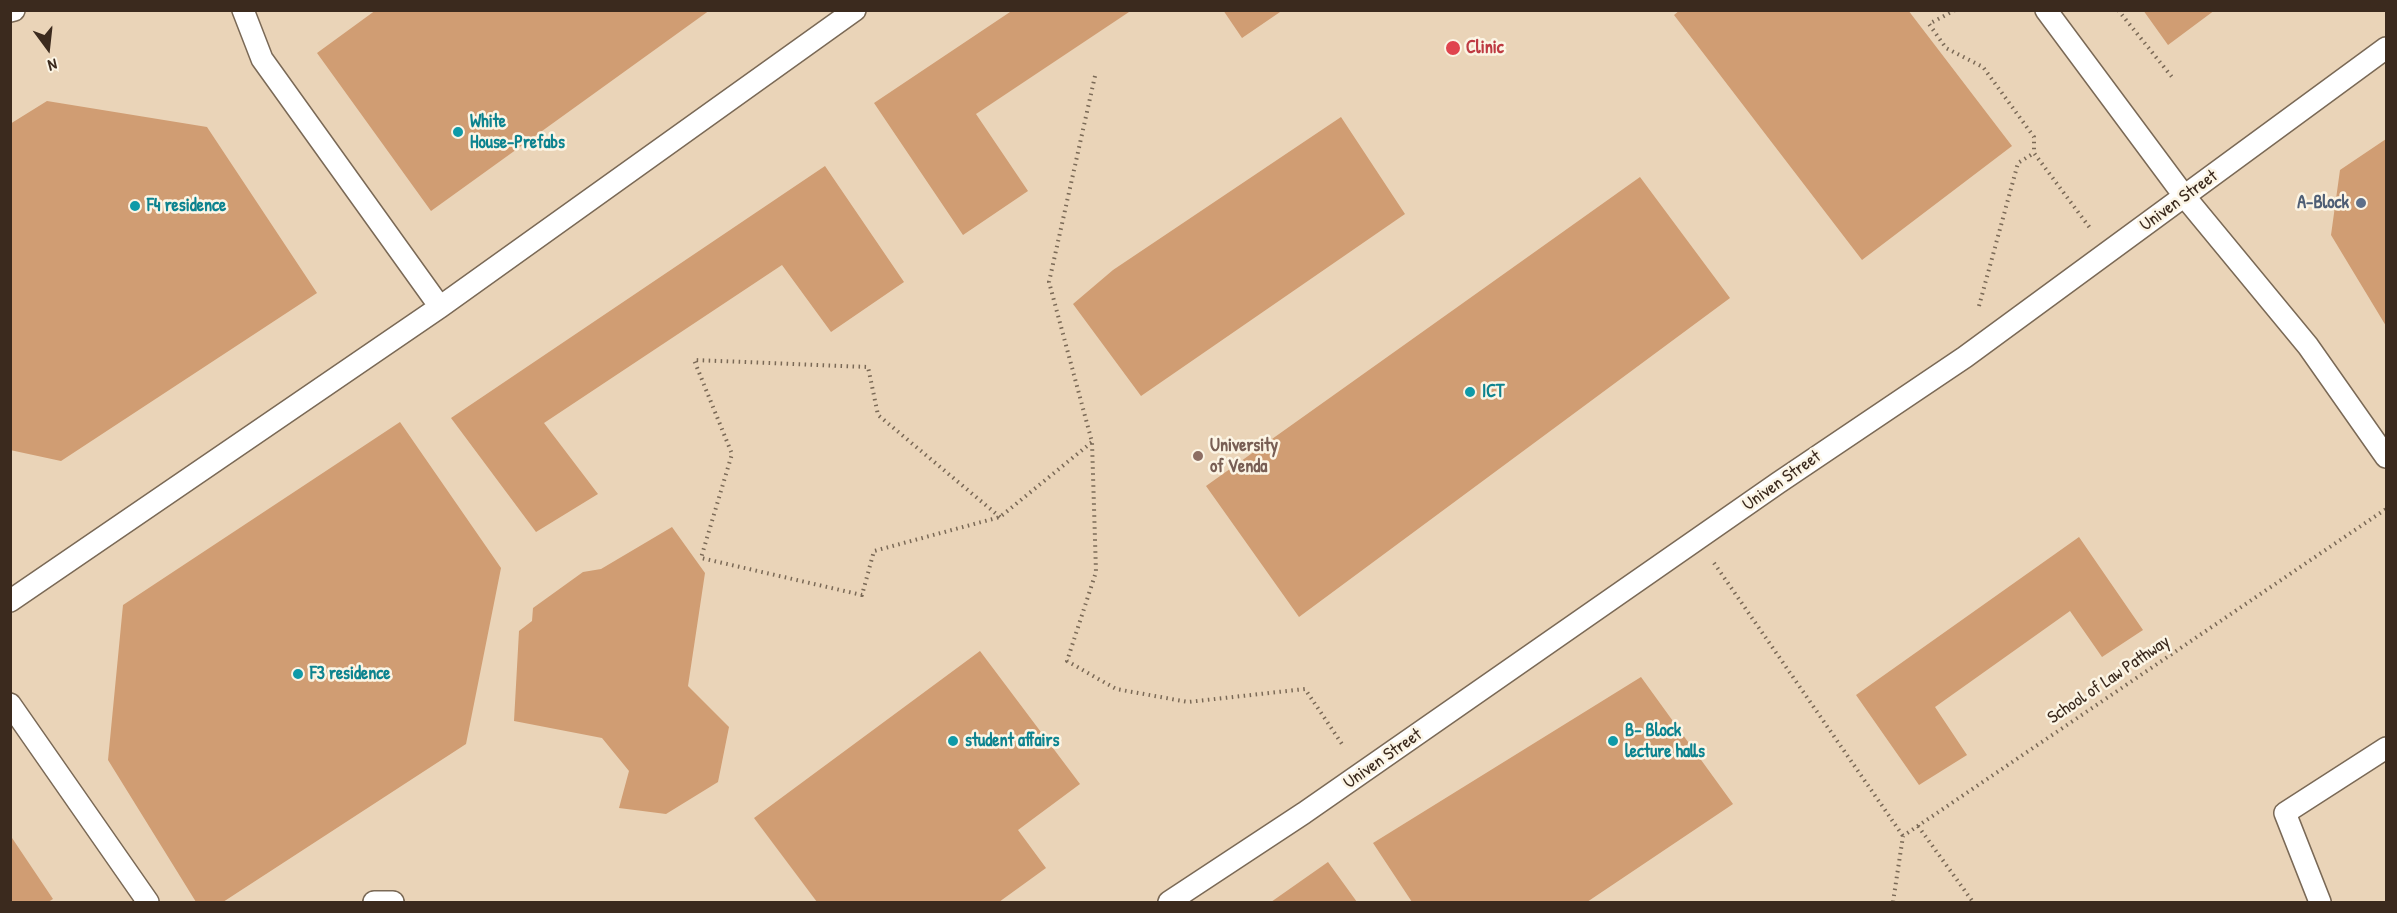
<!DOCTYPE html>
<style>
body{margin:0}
#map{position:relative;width:2397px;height:913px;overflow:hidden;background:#eedfbd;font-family:"Patrick Hand",sans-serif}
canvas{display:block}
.frame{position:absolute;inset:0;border:12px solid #3b2a1e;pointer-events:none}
.north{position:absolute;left:18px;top:18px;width:60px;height:60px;-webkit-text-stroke:4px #fcf5e5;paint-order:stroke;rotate:165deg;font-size:16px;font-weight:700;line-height:24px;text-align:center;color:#3b2a1e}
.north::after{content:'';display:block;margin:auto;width:21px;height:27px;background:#3b2a1e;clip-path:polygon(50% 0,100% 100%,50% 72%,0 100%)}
</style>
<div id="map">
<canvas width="2397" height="913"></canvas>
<div class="frame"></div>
<div class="north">N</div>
</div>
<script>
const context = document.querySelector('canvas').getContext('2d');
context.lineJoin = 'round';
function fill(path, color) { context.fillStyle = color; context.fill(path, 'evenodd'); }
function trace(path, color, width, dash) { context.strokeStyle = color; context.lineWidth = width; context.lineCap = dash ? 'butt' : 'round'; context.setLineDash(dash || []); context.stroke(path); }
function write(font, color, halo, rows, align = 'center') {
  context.font = font + ' "Patrick Hand",sans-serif'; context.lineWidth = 5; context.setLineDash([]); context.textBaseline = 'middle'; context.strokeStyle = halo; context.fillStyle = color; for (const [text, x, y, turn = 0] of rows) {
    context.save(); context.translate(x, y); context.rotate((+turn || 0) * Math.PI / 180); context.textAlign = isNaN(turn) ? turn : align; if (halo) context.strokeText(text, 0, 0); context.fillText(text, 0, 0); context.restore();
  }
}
const built = new Path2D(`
 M 10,11 L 2386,11 L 2386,902 L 11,902 Z`);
const building = new Path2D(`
 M 376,10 L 710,10 L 431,211 L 317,53 Z
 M 1013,10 L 1132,10 L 976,114 L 1028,191 L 963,235 L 874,103 Z
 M 1223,10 L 1283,10 L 1242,38 Z
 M 1680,10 L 1908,10 L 2012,146 L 1862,260 L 1674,15 Z
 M 2143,10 L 2215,10 L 2168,45 Z
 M 47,101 L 207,127 L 317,293 L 61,461 L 10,450 L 10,124 Z
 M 1341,117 L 1405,214 L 1141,396 L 1073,304 L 1113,270 Z
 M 2386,139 L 2386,326 L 2331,235 L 2340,170 Z
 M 825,166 L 904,282 L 831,332 L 782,265 L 544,423 L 598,494 L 536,532 L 451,418 Z
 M 1640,177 L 1730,298 L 1299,617 L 1206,486 Z
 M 400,422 L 501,568 L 466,744 L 223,902 L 196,902 L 108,760 L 123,605 Z
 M 672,527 L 705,573 L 688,686 L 729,727 L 718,782 L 666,814 L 619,808 L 629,771 L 602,738 L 514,721 L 519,631 L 532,621 L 533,608 L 583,572 L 601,569 Z
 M 2079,537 L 2143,630 L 2102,657 L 2070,611 L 1935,707 L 1967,755 L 1919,785 L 1856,695 Z
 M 980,651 L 1080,784 L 1018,830 L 1046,868 L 999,902 L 817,902 L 754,818 Z
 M 1641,677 L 1733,804 L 1587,902 L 1412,902 L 1373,843 Z
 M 10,835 L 53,899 L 48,902 L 10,902 Z
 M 1328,862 L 1357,902 L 1271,902 Z`);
const path = new Path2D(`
 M 1955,10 L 1929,24 L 1946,48 L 1983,67 L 2034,137 L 2034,153 L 2090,228
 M 2118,10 L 2172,77
 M 1095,76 L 1049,282 L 1092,442 L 1096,572 L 1067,661 L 1116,689 L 1188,702 L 1305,689 L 1344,747
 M 1979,306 L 2018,163 L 2034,153
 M 1000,517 L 878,415 L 868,367 L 694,360 L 732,454 L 701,558 L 862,595 L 874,551 L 1000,517 L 1092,442
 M 1714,563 L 1903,836
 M 1918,826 L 1973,902
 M 1893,902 L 1903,836 L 2386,509`);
const lane = new Path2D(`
 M 243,10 L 262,59 L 440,307
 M 2046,10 L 2185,197 L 2308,346 L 2386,457
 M 10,11 L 14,10
 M 10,601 L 440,307 L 855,10
 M 10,704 L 148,902
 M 374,902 L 393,902
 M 1169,902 L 1304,813 L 1778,483 L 1965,357 L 2386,48
 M 2320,902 L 2285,813 L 2386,748`);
const markers = [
 [1453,48,8,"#e0444e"],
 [458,132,6,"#0f9aa8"],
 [2361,203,6,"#5c6f8a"],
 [135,206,6,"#0f9aa8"],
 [1470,392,6,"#0f9aa8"],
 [1198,456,6,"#8d6e63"],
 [298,674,6,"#0f9aa8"],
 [953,741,6,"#0f9aa8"],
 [1613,741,6,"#0f9aa8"]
];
const healthNames = [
 ["Clinic",1466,48]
];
const cultureNames = [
 ["White",470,122],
 ["House-Prefabs",470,143],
 ["F4 residence",147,206],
 ["ICT",1482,392],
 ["F3 residence",310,674],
 ["B- Block",1625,731],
 ["lecture halls",1625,752],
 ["student affairs",965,741]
];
const streetNames = [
 ["Univen Street",2179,201,-36],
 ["Univen Street",1782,481,-35],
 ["School of Law Pathway",2109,680,-34],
 ["Univen Street",1383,759,-35]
];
const serviceNames = [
 ["A-Block",2349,203]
];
const educationNames = [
 ["University",1210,446],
 ["of Venda",1210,467]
];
fill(built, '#ead4b8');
fill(building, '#d09d73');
trace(lane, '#7a6956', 24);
trace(path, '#7a6956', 4, [1.5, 4.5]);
trace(lane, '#fff', 21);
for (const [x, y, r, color] of markers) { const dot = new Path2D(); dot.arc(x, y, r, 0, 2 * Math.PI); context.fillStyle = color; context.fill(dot); trace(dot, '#fcf5e5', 2); }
write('bold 18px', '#be3a42', '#fcf5e5', healthNames, 'left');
write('bold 18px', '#0d838f', '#fcf5e5', cultureNames, 'left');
write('18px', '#3b2a1e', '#fcf5e5', streetNames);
write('bold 18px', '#4e5e75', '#fcf5e5', serviceNames, 'right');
write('bold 18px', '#785e54', '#fcf5e5', educationNames, 'left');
</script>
